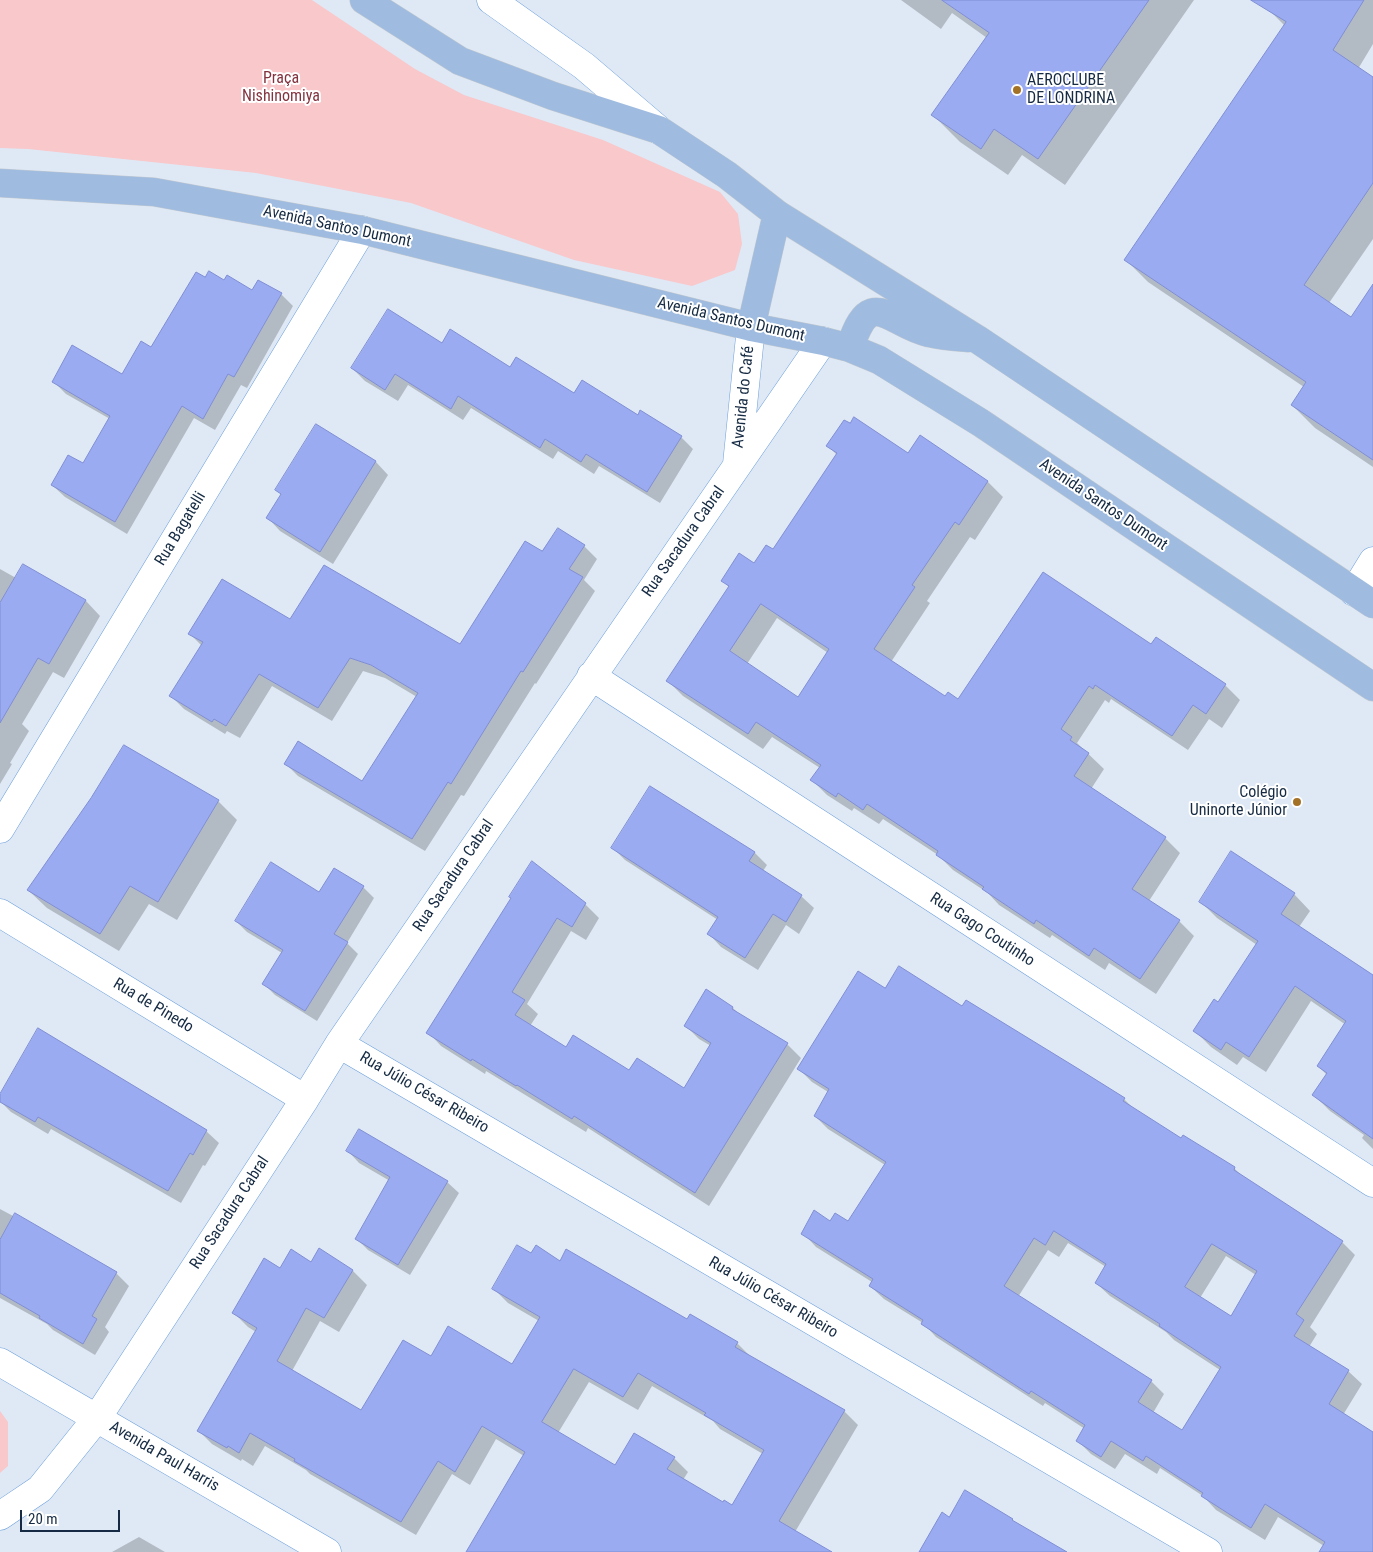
<!DOCTYPE html>
<meta charset="utf-8">
<style>
body{margin:0}
#map{position:relative;width:1373px;height:1552px;overflow:hidden;background:#dfe9f6;font-family:"Roboto Condensed",sans-serif}
canvas{display:block}
.scale{position:absolute;left:20px;top:1510px;width:100px;height:22px;box-sizing:border-box;border:2px solid #162b43;border-top:0;padding-left:6px;font-size:15px;line-height:18px;white-space:nowrap;color:#162b43;-webkit-text-stroke:4px #fff;paint-order:stroke}
</style>
<div id="map">
<canvas width="1373" height="1552"></canvas>
<div class="scale">20 m</div>
</div>
<script>
const context = document.querySelector('canvas').getContext('2d');
context.lineJoin = 'round';
function fill(path, color) { context.fillStyle = color; context.fill(path, 'evenodd'); }
function trace(path, color, width, dash) { context.strokeStyle = color; context.lineWidth = width; context.lineCap = dash ? 'butt' : 'round'; context.setLineDash(dash || []); context.stroke(path); }
function write(font, color, halo, rows, align = 'center') {
  context.font = font + ' "Roboto Condensed",sans-serif'; context.lineWidth = 4; context.setLineDash([]); context.textBaseline = 'middle'; context.strokeStyle = halo; context.fillStyle = color; for (const [text, x, y, turn = 0] of rows) {
    context.save(); context.translate(x, y); context.rotate((+turn || 0) * Math.PI / 180); context.textAlign = isNaN(turn) ? turn : align; if (halo) context.strokeText(text, 0, 0); context.fillText(text, 0, 0); context.restore();
  }
}
const green = new Path2D(`
 M 0,0 L 312,0 L 415,69 L 464,95 L 603,140 L 720,192 L 738,214 L 742,244 L 735,270 L 692,286 L 574,260 L 411,203 L 256,173 L 28,149 L 0,148 Z
 M 0,1411 L 8,1422 L 8,1466 L 0,1473 Z`);
const shadow = new Path2D(`
 M 901,0 L 1194,0 L 1065,185 L 1022,155 L 1008,175 L 960,142 L 933,115 L 987,38 L 952,13 L 941,29 Z
 M 1274,0 L 1373,0 L 1373,44 L 1358,69 L 1373,79 L 1373,239 L 1329,303 L 1351,318 L 1373,311 L 1373,467 L 1315,428 L 1292,405 L 1304,387 L 1148,282 L 1126,260 L 1285,26 L 1268,9 Z
 M 206,279 L 224,281 L 253,292 L 281,294 L 293,306 L 247,388 L 241,385 L 215,430 L 194,418 L 127,534 L 65,497 L 52,485 L 83,465 L 110,419 L 66,394 L 54,382 L 122,376 L 152,349 Z
 M 442,344 L 510,368 L 574,395 L 638,416 L 681,437 L 693,449 L 660,503 L 599,466 L 594,474 L 558,451 L 553,459 L 471,408 L 463,420 L 408,385 L 398,401 L 365,381 L 352,368 Z
 M 316,425 L 376,462 L 388,475 L 333,564 L 280,531 L 268,518 L 282,495 L 277,490 Z
 M 828,446 L 908,455 L 988,482 L 1003,497 L 975,540 L 970,537 L 927,601 L 930,603 L 891,662 L 945,698 L 959,701 L 1152,646 L 1225,685 L 1240,700 L 1222,728 L 1209,719 L 1188,750 L 1111,699 L 1109,703 L 1105,700 L 1077,743 L 1104,769 L 1091,789 L 1165,838 L 1180,853 L 1149,901 L 1179,921 L 1194,936 L 1156,994 L 1109,963 L 1105,970 L 1052,935 L 1050,938 L 999,905 L 988,893 L 953,870 L 938,855 L 883,819 L 879,824 L 854,808 L 852,811 L 827,795 L 812,780 L 820,768 L 772,737 L 763,749 L 683,696 L 668,681 L 730,588 L 722,580 L 754,565 L 773,551 L 837,455 ZM 777,618 L 828,653 L 798,698 L 747,664 Z
 M 584,546 L 597,559 L 584,580 L 595,591 L 536,684 L 535,683 L 464,796 L 461,795 L 425,851 L 298,776 L 285,763 L 363,783 L 417,697 L 385,678 L 363,671 L 332,721 L 272,686 L 240,738 L 227,731 L 225,734 L 184,709 L 171,696 L 202,646 L 190,634 L 291,620 L 461,645 L 542,553 Z
 M 23,566 L 86,601 L 100,616 L 64,678 L 53,672 L 22,724 L 29,731 L 10,763 L 12,764 L 0,784 L 0,569 L 16,578 Z
 M 124,747 L 218,801 L 237,820 L 177,920 L 149,904 L 119,951 L 47,908 L 28,890 L 92,799 Z
 M 651,788 L 755,853 L 767,865 L 763,871 L 801,896 L 814,908 L 799,934 L 786,925 L 758,970 L 721,947 L 709,934 L 718,920 L 625,860 L 613,848 Z
 M 1232,853 L 1294,894 L 1310,911 L 1299,927 L 1373,976 L 1373,1149 L 1362,1138 L 1364,1135 L 1330,1111 L 1314,1095 L 1327,1075 L 1318,1066 L 1346,1025 L 1311,1001 L 1266,1072 L 1243,1057 L 1237,1065 L 1211,1047 L 1195,1031 L 1218,1003 L 1257,945 L 1217,918 L 1201,902 Z
 M 533,863 L 585,904 L 599,918 L 586,940 L 571,931 L 527,1004 L 538,1014 L 530,1026 L 566,1048 L 629,1072 L 685,1090 L 711,1046 L 699,1039 L 685,1025 L 733,1008 L 740,1015 L 787,1044 L 801,1058 L 709,1206 L 588,1128 L 586,1132 L 486,1071 L 485,1074 L 441,1046 L 428,1032 L 512,898 Z
 M 363,887 L 374,898 L 347,943 L 358,954 L 317,1021 L 275,995 L 264,984 L 282,953 L 247,932 L 236,921 L 319,894 Z
 M 885,990 L 962,1008 L 1124,1099 L 1136,1111 L 1182,1139 L 1234,1168 L 1244,1178 L 1342,1242 L 1355,1255 L 1310,1327 L 1317,1334 L 1309,1347 L 1348,1371 L 1362,1384 L 1343,1415 L 1373,1434 L 1373,1552 L 1320,1552 L 1324,1546 L 1278,1517 L 1265,1540 L 1216,1510 L 1203,1496 L 1160,1468 L 1157,1474 L 1125,1454 L 1115,1469 L 1091,1454 L 1078,1441 L 1085,1429 L 1045,1403 L 1043,1406 L 936,1337 L 923,1323 L 884,1299 L 870,1286 L 872,1282 L 816,1247 L 803,1233 L 831,1222 L 848,1223 L 885,1165 L 828,1129 L 815,1116 L 828,1092 L 812,1082 L 799,1069 ZM 1068,1243 L 1106,1267 L 1096,1283 L 1110,1296 L 1166,1332 L 1174,1340 L 1220,1370 L 1182,1431 L 1153,1413 L 1164,1394 L 1151,1381 L 1018,1297 L 1048,1250 L 1059,1257 ZM 1226,1256 L 1256,1275 L 1231,1317 L 1200,1298 Z
 M 0,1096 L 206,1131 L 219,1143 L 205,1166 L 203,1165 L 181,1203 L 51,1129 L 48,1134 L 11,1112 L 0,1101 Z
 M 348,1151 L 447,1182 L 459,1193 L 410,1275 L 368,1250 L 356,1238 L 390,1181 L 359,1163 Z
 M 0,1209 L 15,1217 L 16,1215 L 116,1273 L 129,1286 L 105,1327 L 109,1332 L 95,1355 L 53,1330 L 47,1324 L 0,1298 Z
 M 531,1255 L 560,1262 L 687,1321 L 690,1316 L 737,1343 L 751,1357 L 844,1411 L 858,1425 L 795,1532 L 829,1552 L 468,1552 L 524,1456 L 496,1439 L 470,1485 L 452,1474 L 416,1535 L 310,1474 L 306,1470 L 265,1446 L 253,1466 L 242,1459 L 241,1461 L 212,1444 L 198,1430 L 256,1332 L 248,1327 L 234,1313 L 280,1269 L 312,1263 L 353,1271 L 367,1285 L 339,1332 L 320,1321 L 292,1371 L 361,1411 L 431,1358 L 512,1365 L 539,1321 L 508,1303 L 494,1289 ZM 589,1382 L 638,1410 L 652,1386 L 713,1421 L 720,1429 L 763,1454 L 732,1506 L 723,1504 L 683,1480 L 688,1472 L 674,1458 L 616,1467 L 558,1433 Z
 M 139,1537 L 165,1552 L 112,1552 Z`);
const building = new Path2D(`
 M 942,0 L 1149,0 L 1038,159 L 994,129 L 981,149 L 931,115 L 989,33 Z
 M 1251,0 L 1364,0 L 1333,50 L 1373,77 L 1373,183 L 1304,285 L 1351,317 L 1373,284 L 1373,460 L 1291,405 L 1306,382 L 1124,260 L 1286,22 Z
 M 209,271 L 224,280 L 227,275 L 252,290 L 258,280 L 282,293 L 234,377 L 228,374 L 203,419 L 182,406 L 115,522 L 51,485 L 68,455 L 83,463 L 110,416 L 52,382 L 72,345 L 122,374 L 141,341 L 151,347 L 196,272 L 205,277 Z
 M 388,309 L 442,343 L 450,329 L 510,367 L 516,357 L 574,393 L 582,380 L 638,415 L 640,410 L 682,436 L 647,492 L 586,454 L 581,462 L 545,439 L 540,448 L 458,396 L 451,409 L 395,374 L 385,390 L 351,368 Z
 M 854,417 L 908,453 L 920,435 L 988,481 L 959,525 L 955,522 L 912,585 L 915,587 L 874,649 L 945,696 L 948,692 L 958,699 L 1043,572 L 1151,644 L 1156,637 L 1226,684 L 1206,714 L 1193,705 L 1172,736 L 1095,685 L 1093,689 L 1089,686 L 1061,729 L 1072,737 L 1070,740 L 1089,753 L 1074,776 L 1166,837 L 1132,889 L 1180,920 L 1140,979 L 1094,948 L 1089,956 L 1036,920 L 1034,924 L 982,889 L 984,887 L 936,855 L 938,851 L 867,804 L 863,810 L 838,793 L 836,797 L 810,780 L 821,765 L 756,722 L 748,734 L 666,681 L 729,586 L 721,581 L 739,553 L 754,563 L 766,545 L 773,549 L 837,453 L 826,446 L 844,420 L 850,423 ZM 761,604 L 829,649 L 798,697 L 730,651 Z
 M 316,424 L 376,461 L 320,552 L 266,518 L 281,494 L 275,490 Z
 M 558,528 L 585,545 L 569,569 L 583,577 L 523,672 L 521,671 L 451,784 L 448,782 L 412,839 L 284,764 L 298,741 L 362,781 L 418,693 L 371,665 L 350,658 L 318,708 L 259,674 L 226,726 L 214,719 L 212,722 L 169,696 L 203,642 L 188,634 L 222,579 L 290,619 L 324,565 L 460,644 L 525,541 L 542,551 Z
 M 23,564 L 86,600 L 49,664 L 38,658 L 0,723 L 0,603 Z
 M 124,745 L 219,800 L 158,902 L 130,886 L 100,934 L 27,890 L 91,798 Z
 M 650,786 L 755,852 L 749,861 L 802,895 L 786,922 L 773,914 L 745,958 L 707,934 L 718,917 L 611,848 Z
 M 1231,851 L 1295,893 L 1281,914 L 1373,975 L 1373,1139 L 1312,1095 L 1327,1073 L 1317,1066 L 1346,1021 L 1295,986 L 1249,1057 L 1226,1042 L 1221,1050 L 1193,1031 L 1214,999 L 1218,1002 L 1258,941 L 1199,902 Z
 M 532,861 L 586,903 L 572,927 L 557,918 L 512,992 L 525,1000 L 515,1015 L 566,1047 L 573,1035 L 629,1070 L 637,1058 L 684,1088 L 711,1043 L 684,1026 L 706,989 L 733,1007 L 732,1009 L 788,1043 L 695,1193 L 574,1116 L 572,1119 L 517,1085 L 516,1086 L 472,1059 L 471,1061 L 426,1033 L 511,898 L 509,897 Z
 M 271,862 L 319,892 L 334,868 L 364,886 L 334,934 L 348,942 L 305,1011 L 262,984 L 283,950 L 235,921 Z
 M 899,966 L 962,1006 L 966,1000 L 1077,1068 L 1125,1098 L 1123,1101 L 1181,1138 L 1183,1135 L 1235,1167 L 1234,1170 L 1343,1241 L 1296,1314 L 1304,1320 L 1294,1336 L 1349,1370 L 1329,1404 L 1373,1432 L 1373,1552 L 1319,1552 L 1325,1542 L 1265,1504 L 1251,1528 L 1201,1496 L 1203,1493 L 1146,1456 L 1143,1461 L 1111,1441 L 1101,1457 L 1076,1441 L 1085,1425 L 1031,1391 L 1029,1394 L 921,1324 L 923,1320 L 869,1286 L 873,1279 L 801,1234 L 814,1210 L 830,1221 L 835,1213 L 848,1221 L 886,1162 L 814,1116 L 829,1089 L 797,1069 L 858,971 L 885,988 ZM 1054,1231 L 1106,1264 L 1095,1283 L 1160,1324 L 1159,1326 L 1221,1367 L 1182,1430 L 1138,1402 L 1152,1380 L 1004,1286 L 1034,1238 L 1045,1245 ZM 1212,1244 L 1257,1271 L 1231,1316 L 1185,1287 Z
 M 38,1028 L 207,1130 L 193,1155 L 190,1153 L 168,1191 L 38,1117 L 35,1122 L 0,1102 L 0,1094 Z
 M 359,1129 L 448,1181 L 398,1265 L 355,1239 L 390,1177 L 346,1151 Z
 M 15,1213 L 117,1272 L 92,1316 L 97,1319 L 83,1344 L 39,1318 L 40,1316 L 0,1293 L 0,1240 Z
 M 517,1245 L 531,1253 L 536,1245 L 560,1261 L 566,1249 L 687,1319 L 690,1314 L 738,1342 L 735,1347 L 845,1410 L 779,1521 L 832,1552 L 466,1552 L 525,1452 L 482,1426 L 455,1472 L 438,1461 L 401,1522 L 294,1461 L 295,1459 L 250,1433 L 239,1453 L 228,1446 L 227,1448 L 197,1431 L 257,1328 L 232,1313 L 264,1258 L 280,1268 L 291,1249 L 311,1262 L 319,1248 L 353,1270 L 324,1318 L 306,1308 L 277,1361 L 361,1410 L 403,1340 L 431,1356 L 448,1326 L 512,1364 L 540,1317 L 492,1289 ZM 574,1369 L 623,1397 L 638,1373 L 706,1413 L 704,1415 L 764,1450 L 732,1505 L 724,1500 L 723,1502 L 667,1469 L 675,1457 L 634,1433 L 615,1465 L 542,1422 Z
 M 965,1490 L 1013,1519 L 1012,1520 L 1067,1552 L 919,1552 L 942,1512 L 949,1517 Z`);
const minor = new Path2D(`
 M 491,0 L 584,66 L 659,130
 M 737,464 L 751,327
 M 1354,592 L 1373,561
 M 591,676 L 1373,1183
 M 0,829 L 362,230
 M 0,913 L 305,1099
 M 339,1044 L 1208,1552
 M 0,1362 L 327,1552
 M 0,1516 L 40,1489 L 97,1418 L 305,1099 L 339,1044 L 823,341`);
const major = new Path2D(`
 M 364,0 L 460,61 L 553,96 L 659,130 L 727,175 L 777,214 L 977,339 L 1373,604
 M 0,183 L 154,192 L 362,230 L 751,327 L 823,341 L 850,348 L 879,360 L 981,423 L 1373,687
 M 751,327 L 777,214
 M 850,348 C 870,283 889,324 929,333 C 941,336 955,337 968,338`);
const markers = [
 [1017,90,5,"#a37227"],
 [1297,802,5,"#a37227"]
];
const parkNames = [
 ["Praça",281,79],
 ["Nishinomiya",281,97]
];
const poiNames = [
 ["AEROCLUBE",1027,81],
 ["DE LONDRINA",1027,99],
 ["Colégio",1287,793,"right"],
 ["Uninorte Júnior",1287,811,"right"]
];
const streetNames = [
 ["Avenida Santos Dumont",337,227,12],
 ["Avenida Santos Dumont",731,320,13],
 ["Avenida do Café",744,397,-84],
 ["Avenida Santos Dumont",1103,505,34],
 ["Rua Bagatelli",181,529,-59],
 ["Rua Sacadura Cabral",684,542,-55],
 ["Rua Sacadura Cabral",454,876,-56],
 ["Rua Gago Coutinho",982,930,33],
 ["Rua de Pinedo",153,1006,31],
 ["Rua Júlio César Ribeiro",424,1093,30],
 ["Rua Sacadura Cabral",230,1213,-57],
 ["Rua Júlio César Ribeiro",773,1298,30],
 ["Avenida Paul Harris",164,1457,30]
];
fill(green, '#f8c8cb');
fill(shadow, '#0003');
fill(building, '#9babf2');
trace(building, '#7f8ed3', 1);
trace(minor, '#6c9eda', 29);
trace(major, '#c2c8ce', 29);
trace(minor, '#fff', 28);
trace(major, '#9fbce0', 28);
for (const [x, y, r, color] of markers) { const dot = new Path2D(); dot.arc(x, y, r, 0, 2 * Math.PI); context.fillStyle = color; context.fill(dot); trace(dot, '#fff', 2); }
write('16px', '#83333f', '#fff', parkNames);
write('16px', '#162b43', '#fff', poiNames, 'left');
write('16px', '#162b43', '#fff', streetNames);
</script>
